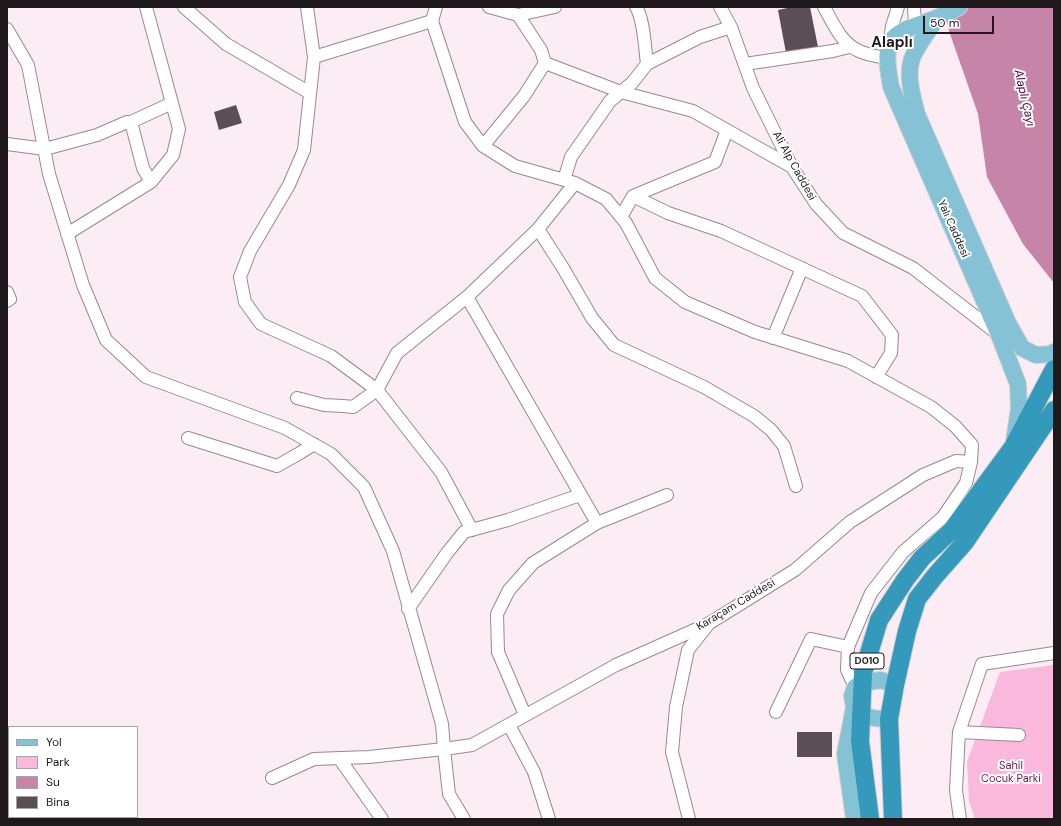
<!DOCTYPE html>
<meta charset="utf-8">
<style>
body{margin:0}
#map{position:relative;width:1061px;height:826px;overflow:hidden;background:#fcecf4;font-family:"DM Sans",sans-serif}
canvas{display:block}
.frame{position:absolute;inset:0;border:8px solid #1f191c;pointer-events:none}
.legend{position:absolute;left:8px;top:726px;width:130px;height:92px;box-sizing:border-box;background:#fff;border:1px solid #a5a3a4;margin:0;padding:5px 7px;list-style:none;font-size:12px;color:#1f191c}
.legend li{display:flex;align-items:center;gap:8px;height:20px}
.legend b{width:20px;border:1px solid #a5a3a4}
.scale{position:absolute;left:923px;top:16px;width:71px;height:18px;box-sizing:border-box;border:2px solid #1f191c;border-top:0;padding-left:5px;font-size:12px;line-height:14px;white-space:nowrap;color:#1f191c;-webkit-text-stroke:3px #fff;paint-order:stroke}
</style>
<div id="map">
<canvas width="1061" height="826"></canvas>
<div class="frame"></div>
<ul class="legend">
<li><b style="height:5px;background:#85c2d6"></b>Yol</li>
<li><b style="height:11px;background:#fab8dc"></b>Park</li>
<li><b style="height:11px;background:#c584a8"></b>Su</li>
<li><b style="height:11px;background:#5b4e55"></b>Bina</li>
</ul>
<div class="scale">50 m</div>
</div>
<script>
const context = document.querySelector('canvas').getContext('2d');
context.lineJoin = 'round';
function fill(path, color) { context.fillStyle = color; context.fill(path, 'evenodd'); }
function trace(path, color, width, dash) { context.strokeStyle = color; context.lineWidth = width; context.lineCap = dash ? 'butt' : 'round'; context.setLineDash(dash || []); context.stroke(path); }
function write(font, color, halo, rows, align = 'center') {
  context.font = font + ' "DM Sans",sans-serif'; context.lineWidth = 4; context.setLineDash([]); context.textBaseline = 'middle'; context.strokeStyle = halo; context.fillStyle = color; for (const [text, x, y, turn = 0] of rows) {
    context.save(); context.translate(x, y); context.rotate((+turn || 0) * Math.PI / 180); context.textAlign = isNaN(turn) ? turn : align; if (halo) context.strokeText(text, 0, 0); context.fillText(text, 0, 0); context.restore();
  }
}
const green = new Path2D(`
 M 1054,665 L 1054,819 L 975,819 L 969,801 L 967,762 L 1000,672 Z`);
const water = new Path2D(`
 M 944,7 L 1054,7 L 1054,283 L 1023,244 L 987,177 L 978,114 L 949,31 Z`);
const building = new Path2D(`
 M 792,7 L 810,7 L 818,47 L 786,53 L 778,10 Z
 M 236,105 L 242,123 L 219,130 L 214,112 Z
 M 797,732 L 832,732 L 832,757 L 797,757 Z`);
const minor = new Path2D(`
 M 184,7 L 226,44 L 310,93
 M 307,7 L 314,57 L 304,150 L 289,185 L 250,251 L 240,277 L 245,302 L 261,324 L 331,356 L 377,390 L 441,472 L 472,530
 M 436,7 L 432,21 L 465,122 L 483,146 L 515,166 L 575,183 L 606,199 L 626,223 L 655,278 L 685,302 L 755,332 L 848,361 L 931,407 L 955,426 L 972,445 L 971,462 L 966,483 L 943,517 L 903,552 L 871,593 L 848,647
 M 489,7 L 518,15 L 555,7
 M 636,7 C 644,19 645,49 647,64
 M 720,7 L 731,27 L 753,88 L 792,167 L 816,204 L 843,233 L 913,268 L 999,335
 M 824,7 C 833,23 841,43 859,51 C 868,55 878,56 887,59
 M 914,7 L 915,27
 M 7,29 L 28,65 L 49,174 L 83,285 L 106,340 L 146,377 L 285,428 L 331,454 L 364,487 L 393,551 L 442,724 L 444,749 L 449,794 L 464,819
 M 890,42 L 892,26 L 898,7
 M 314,57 L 432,21
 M 545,63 L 621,92 L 693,111 L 792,167
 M 745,64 L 833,51 L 849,47 L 847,43
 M 131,122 L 143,168 L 151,182
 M 7,144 L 45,149 L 97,135 L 127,122 L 131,122 L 172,103
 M 483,146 L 524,96 L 545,63 L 541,50 L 518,15
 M 564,180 L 571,157 L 610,101 L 632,83 L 647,64 L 700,37 L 731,27
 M 633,196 L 668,213 L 721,231 L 862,296 L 892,335 L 891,353 L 876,377
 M 621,217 L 633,196 L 715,162 L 727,130
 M 538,229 L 563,268 L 592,318 L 614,345 L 704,387 L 754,416 L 771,430 L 784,446 L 796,486
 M 67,234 L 151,182 L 173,155 L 179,129 L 146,7
 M 7,292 L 10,299 L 7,301
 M 467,297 L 597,523
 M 773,338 L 802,268
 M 297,398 L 324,405 L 343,406 L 353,407 L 377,390 L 397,353 L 467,297 L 538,229 L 575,183
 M 188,438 L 277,466 L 300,453 L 314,444
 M 408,609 L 447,553 L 464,532 L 508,520 L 580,495
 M 776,712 L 811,639 L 848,647 L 847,670 L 855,687
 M 525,715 L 498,652 L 497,614 L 509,590 L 533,563 L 597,523 L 667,495
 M 509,725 L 534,772 L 549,819
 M 959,732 L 1019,735
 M 339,758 L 382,819
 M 272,778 L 314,759 L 369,757 L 444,749 L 472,745 L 616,665 L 708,624 L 795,570 L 850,522 L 923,475 L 956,461 L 971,462
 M 689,819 L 672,752 L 676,707 L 688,650 L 707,626
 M 960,819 L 956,790 L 959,732 L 982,664 L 1054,653`);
const major = new Path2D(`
 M 959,7 C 951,11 944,15 937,18 C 924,23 897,30 891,41 C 884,53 889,74 891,87 L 999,335 L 1018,384 L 1019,408 L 1014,441
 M 938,17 C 930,29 914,49 911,62 C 907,79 913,98 917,114 L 1008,323 L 1022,348 L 1036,355 L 1051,354 L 1054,352
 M 854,707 C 862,718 876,719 889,719
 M 854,819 L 845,754 L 854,707 L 852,696 L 855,687 L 863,683 L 881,680 L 895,685`);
const highway = new Path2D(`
 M 870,819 L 860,741 L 863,673 L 879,620 L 905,580 L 922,558 L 952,530 L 1013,447 L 1054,369
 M 893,819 L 889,719 L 895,685 L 907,631 L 917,599 L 935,576 L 965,542 L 1054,410`);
const shields = [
 [867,661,34]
];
const shieldNames = [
 ["D010",867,661]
];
const streetNames = [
 ["Ali Alp Caddesi",794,166,61],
 ["Yalı Caddesi",953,229,66],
 ["Karaçam Caddesi",736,605,-31]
];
const parkNames = [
 ["Sahil",1011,766],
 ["Cocuk Parki",1011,779]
];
const waterNames = [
 ["Alaplı Çayı",1024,98,77]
];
const districtNames = [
 ["Alaplı",892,43]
];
fill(green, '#fab8dc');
fill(water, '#c584a8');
fill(building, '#5b4e55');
trace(minor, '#978991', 14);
trace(major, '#d2d1d2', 18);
trace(highway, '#d2d1d2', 20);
trace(minor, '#fff', 12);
trace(major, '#85c2d6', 16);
trace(highway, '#3499bb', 18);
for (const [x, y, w] of shields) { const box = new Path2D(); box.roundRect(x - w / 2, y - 8, w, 16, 3); context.fillStyle = '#fff'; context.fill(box); trace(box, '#1f191c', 1); }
write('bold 10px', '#1f191c', null, shieldNames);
write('11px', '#1f191c', '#fff', streetNames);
write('11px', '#681b4c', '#fff', parkNames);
write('italic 12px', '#4f0037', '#fff', waterNames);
write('bold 15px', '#1f191c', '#fff', districtNames);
</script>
